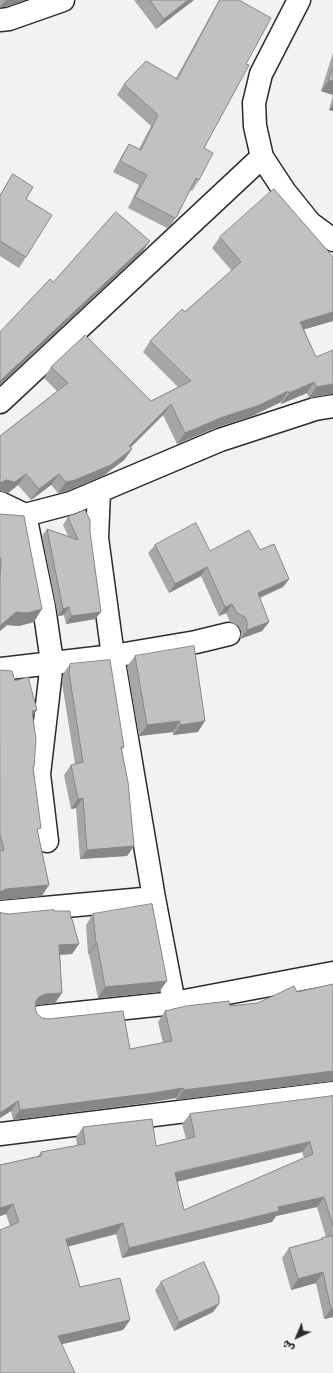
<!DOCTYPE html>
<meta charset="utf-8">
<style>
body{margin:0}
#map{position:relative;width:333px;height:1373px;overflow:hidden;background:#f2f2f2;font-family:"Indie Flower","Playpen Sans Arabic",sans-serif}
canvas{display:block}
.north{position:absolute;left:277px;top:1317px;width:40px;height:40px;-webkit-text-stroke:3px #fff;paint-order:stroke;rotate:224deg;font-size:11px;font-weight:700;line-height:16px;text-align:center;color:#2b2b2b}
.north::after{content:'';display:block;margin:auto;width:14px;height:18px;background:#2b2b2b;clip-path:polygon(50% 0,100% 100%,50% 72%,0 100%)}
</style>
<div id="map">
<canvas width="333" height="1373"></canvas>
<div class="north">ش</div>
</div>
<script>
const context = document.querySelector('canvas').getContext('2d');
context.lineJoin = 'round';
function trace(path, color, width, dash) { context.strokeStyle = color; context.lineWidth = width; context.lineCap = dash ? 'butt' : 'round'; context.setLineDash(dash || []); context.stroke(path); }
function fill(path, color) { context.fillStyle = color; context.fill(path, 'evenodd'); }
const minor = new Path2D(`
 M 0,20 L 9,19 L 63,0
 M 99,491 L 97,538 L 113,656 L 154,898 L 174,1003
 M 0,503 L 25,515 L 71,503 L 220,440 L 315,409 L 333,406
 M 25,515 L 44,607 L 52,662 L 39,774 L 47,841
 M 0,669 L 113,656 L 196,642 L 229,634
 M 0,912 L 154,898
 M 40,1017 L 174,1003 L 333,973
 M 0,1134 L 333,1093`);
const tertiary = new Path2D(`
 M 0,402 L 262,157`);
const secondary = new Path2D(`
 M 299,0 L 261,74 L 254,103 L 255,126 L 262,157 L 285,192 L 310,223 L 333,240`);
const wall = new Path2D(`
 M 0,0 L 25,0 L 6,7 L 0,7 Z
 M 134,0 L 194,0 L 156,29 Z
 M 219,0 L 239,0 L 246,64 L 204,148 L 199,180 L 192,191 L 190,190 L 177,216 L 167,228 L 128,208 L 139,185 L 113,172 L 122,155 L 129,144 L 139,149 L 151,126 L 117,95 L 124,84 L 176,78 Z
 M 333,53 L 333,95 L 321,91 Z
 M 333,95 L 333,111 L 329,110 Z
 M 13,174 L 26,257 L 19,268 L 0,256 L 0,195 Z
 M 220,237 L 333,257 L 333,321 L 304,329 L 331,394 L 309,398 L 307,393 L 281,404 L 281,402 L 252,416 L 215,428 L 177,444 L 163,415 L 131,447 L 132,449 L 124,460 L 103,476 L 67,491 L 58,493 L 51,485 L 31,500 L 18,485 L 8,493 L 0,491 L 0,436 L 57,391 L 44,378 L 51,367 L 151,401 L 178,387 L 143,352 L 150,341 L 232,271 L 212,248 Z
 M 0,514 L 34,622 L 19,626 L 7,625 L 0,631 Z
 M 68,517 L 90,532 L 101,612 L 95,619 L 66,624 L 64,615 L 58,616 L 42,536 L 47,529 L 68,536 L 63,525 Z
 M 155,545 L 210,551 L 260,550 L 289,579 L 283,587 L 260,598 L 269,622 L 262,631 L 240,639 L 241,631 L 238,626 L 230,622 L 226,613 L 219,616 L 201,576 L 169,593 L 148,553 Z
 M 135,656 L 198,732 L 173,735 L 173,732 L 139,736 L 127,666 Z
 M 70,664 L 124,747 L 122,750 L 134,846 L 127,856 L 80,859 L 76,808 L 71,809 L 64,775 L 71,765 L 75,764 L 62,683 L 63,674 Z
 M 0,670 L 15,681 L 32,716 L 34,767 L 33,768 L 38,832 L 42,896 L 0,900 Z
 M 54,911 L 71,919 L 79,944 L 72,954 L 60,955 L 62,993 L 55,1003 L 38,1005 L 35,1006 L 35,1008 L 37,1014 L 42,1018 L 130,1049 L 163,1043 L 158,1022 L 165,1011 L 230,1006 L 258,1003 L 297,992 L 333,984 L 333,1081 L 176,1100 L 176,1098 L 146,1103 L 13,1120 L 11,1111 L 0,1118 L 0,912 L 2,913 L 8,914 Z
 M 93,914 L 167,981 L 159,992 L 98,998 L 89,954 L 88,954 L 86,925 Z
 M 333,1096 L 333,1317 L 324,1319 L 316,1283 L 291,1290 L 282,1258 L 289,1248 L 321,1239 L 322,1238 L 326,1237 L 317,1207 L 276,1216 L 272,1222 L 122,1258 L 116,1234 L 68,1246 L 80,1287 L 130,1320 L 123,1330 L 61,1344 L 0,1373 L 10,1226 L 6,1214 L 0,1216 L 0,1165 L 38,1156 L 41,1152 L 77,1146 L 76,1137 L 83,1127 L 156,1146 L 186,1139 L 182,1124 L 190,1114 ZM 302,1152 L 304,1158 L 184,1210 L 177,1181 Z
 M 161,1282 L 219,1304 L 213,1312 L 174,1331 L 155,1290 Z`);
const shadedWall = new Path2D(`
 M 6,0 L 25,0 L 6,7 L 0,7 Z
 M 188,0 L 194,0 L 156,29 L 164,19 Z
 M 329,80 L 333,81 L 333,95 L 321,91 Z
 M 333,104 L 333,111 L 329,110 Z
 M 177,216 L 169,227 L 167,228 L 175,218 Z
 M 150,241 L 142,252 L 0,385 L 0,381 Z
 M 333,312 L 333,321 L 292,333 L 300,322 Z
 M 314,382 L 307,393 L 281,404 L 289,393 Z
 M 333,384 L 333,394 L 331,394 L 309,398 L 316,387 Z
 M 288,391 L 281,402 L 252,416 L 215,428 L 177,444 L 185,433 L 223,417 Z
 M 171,404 L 163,415 L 122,456 L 132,449 L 124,460 L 103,476 L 67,491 L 58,493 L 66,482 L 129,446 Z
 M 26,474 L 18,485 L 8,493 L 0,491 L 0,483 L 6,480 Z
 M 59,474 L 51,485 L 31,500 L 39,489 Z
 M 207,567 L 201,576 L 169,593 L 175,584 Z
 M 289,579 L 283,587 L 251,601 L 258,593 Z
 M 232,604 L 226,613 L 219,616 L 225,607 Z
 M 69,607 L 64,615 L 58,616 L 63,609 Z
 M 42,609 L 34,622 L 19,626 L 7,625 L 0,631 L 0,626 L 16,612 Z
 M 101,612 L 95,619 L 66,624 L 71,616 Z
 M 269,622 L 262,631 L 240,639 L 247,630 Z
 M 37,710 L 30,720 L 32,711 Z
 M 180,721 L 173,732 L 139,736 L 147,725 Z
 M 205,721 L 198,732 L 173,735 L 180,725 Z
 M 83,798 L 76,808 L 71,809 L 78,799 Z
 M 134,846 L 127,856 L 80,859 L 87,850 Z
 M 49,885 L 42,896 L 0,900 L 0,892 L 6,889 Z
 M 96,943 L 97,943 L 89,954 L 88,954 Z
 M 79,944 L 72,954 L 52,955 L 59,945 Z
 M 167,981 L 159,992 L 98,998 L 105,987 Z
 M 62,993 L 55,1003 L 38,1005 L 32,1007 L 29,1012 L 39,997 L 45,994 Z
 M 333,1071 L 333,1081 L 176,1100 L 184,1090 Z
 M 183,1088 L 176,1098 L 146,1103 L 13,1120 L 20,1110 Z
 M 18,1101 L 11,1111 L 0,1118 L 0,1113 Z
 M 310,1142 L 302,1152 L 168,1184 L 175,1173 Z
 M 324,1197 L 317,1207 L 276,1216 L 272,1222 L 122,1258 L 129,1248 L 278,1207 Z
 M 13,1204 L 6,1214 L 0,1216 L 0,1208 Z
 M 123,1223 L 116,1234 L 59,1249 L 66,1239 Z
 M 323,1272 L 316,1283 L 291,1290 L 298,1279 Z
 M 219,1304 L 213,1312 L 174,1331 L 179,1322 Z
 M 333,1308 L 333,1317 L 324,1319 L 331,1309 Z
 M 130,1320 L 123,1330 L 50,1347 L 58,1336 Z`);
const building = new Path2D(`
 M 150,0 L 188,0 L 164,19 Z
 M 220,0 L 239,0 L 271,18 L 246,64 L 249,65 L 204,148 L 213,153 L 199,180 L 196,178 L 177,216 L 175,218 L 135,197 L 147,175 L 120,161 L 129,144 L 141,150 L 158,115 L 124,84 L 146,61 L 177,79 Z
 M 333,67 L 333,81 L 329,80 Z
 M 13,174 L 33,187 L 26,199 L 52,215 L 26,257 L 0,241 L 0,196 Z
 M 274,189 L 333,257 L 333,312 L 300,322 L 316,357 L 333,350 L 333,384 L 316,387 L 314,382 L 289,393 L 288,391 L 260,405 L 223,417 L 185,433 L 171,404 L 129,446 L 132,449 L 111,465 L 75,480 L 66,482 L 59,474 L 39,489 L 26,474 L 15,482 L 6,480 L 0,483 L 0,436 L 68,383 L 51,367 L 85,335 L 151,401 L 191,381 L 150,341 L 182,309 L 185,312 L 241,262 L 220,237 Z
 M 116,212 L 150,241 L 0,381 L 0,332 L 50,279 L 53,282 Z
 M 85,510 L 90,520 L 90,532 L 101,612 L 71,616 L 69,607 L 63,609 L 47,529 L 78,540 L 68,517 Z
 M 0,514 L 24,516 L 42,609 L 28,613 L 16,612 L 0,626 L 0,579 L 1,558 L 0,559 Z
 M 196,523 L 210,551 L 249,530 L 260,550 L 274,544 L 289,579 L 258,593 L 269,622 L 247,630 L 247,622 L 245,617 L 237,613 L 232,604 L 225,607 L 207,567 L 175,584 L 155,545 Z
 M 194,646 L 205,721 L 180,725 L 180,721 L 147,725 L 135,656 Z
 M 110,660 L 124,747 L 121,747 L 128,782 L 134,846 L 87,850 L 83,798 L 78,799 L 71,765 L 83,762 L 69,673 L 70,664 Z
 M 0,670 L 12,671 L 15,681 L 28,677 L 37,710 L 32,711 L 36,739 L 34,767 L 33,767 L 41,828 L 37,829 L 49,885 L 6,889 L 0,892 L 0,851 L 4,850 L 0,834 Z
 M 152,904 L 167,981 L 105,987 L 97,943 L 96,943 L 93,914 Z
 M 54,910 L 54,911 L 70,911 L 71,919 L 72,919 L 79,944 L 59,945 L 62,993 L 45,994 L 39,997 L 36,1001 L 35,1008 L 37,1014 L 42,1018 L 48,1019 L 123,1011 L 130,1049 L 172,1041 L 165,1011 L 186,1006 L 229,1001 L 230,1006 L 258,1003 L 294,986 L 297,992 L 333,984 L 333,1071 L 184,1090 L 183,1088 L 153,1093 L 20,1110 L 18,1101 L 0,1113 L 0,912 L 2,913 L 8,914 Z
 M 333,1096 L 333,1226 L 324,1197 L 278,1207 L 279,1211 L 129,1248 L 123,1223 L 66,1239 L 80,1287 L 120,1278 L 130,1320 L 58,1336 L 75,1373 L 0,1373 L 0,1230 L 19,1222 L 13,1204 L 0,1208 L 0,1165 L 41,1156 L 41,1152 L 85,1144 L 83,1127 L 152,1119 L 156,1146 L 195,1137 L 190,1114 ZM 310,1142 L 313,1154 L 184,1210 L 175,1173 Z
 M 333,1236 L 333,1308 L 331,1309 L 323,1272 L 298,1279 L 289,1248 L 323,1239 L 322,1238 Z
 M 204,1262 L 219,1296 L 219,1304 L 179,1322 L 161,1282 Z`);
trace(minor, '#2b2b2b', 25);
trace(tertiary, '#2b2b2b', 25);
trace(secondary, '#2b2b2b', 25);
trace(minor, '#fff', 22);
trace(tertiary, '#fff', 22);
trace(secondary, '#fff', 22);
fill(wall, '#a6a6a6');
fill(shadedWall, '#878787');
fill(building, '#c1c1c1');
trace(building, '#878787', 1);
</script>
